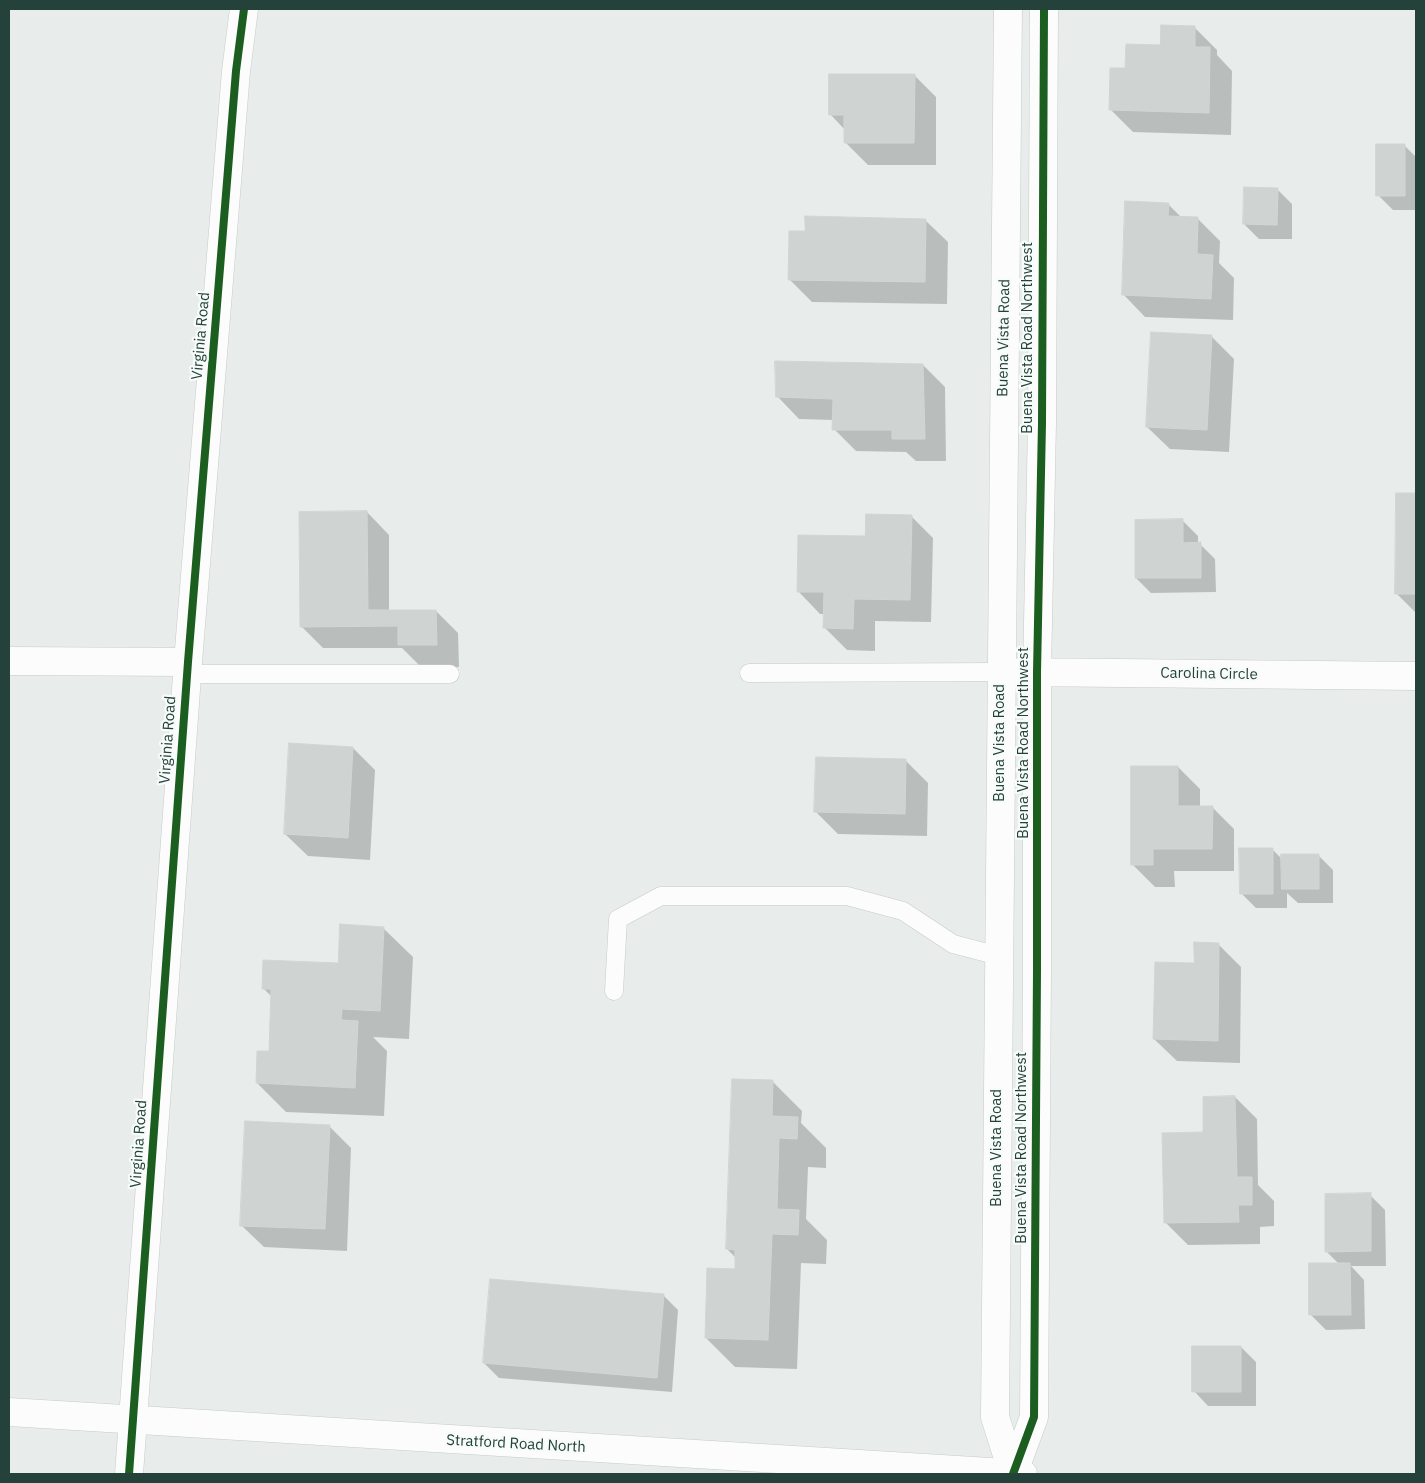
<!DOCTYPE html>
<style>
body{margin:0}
#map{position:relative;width:1425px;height:1483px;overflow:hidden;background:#e8edeb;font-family:"IBM Plex Sans",sans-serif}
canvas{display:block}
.frame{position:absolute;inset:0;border:10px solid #24423a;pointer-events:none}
</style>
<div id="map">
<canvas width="1425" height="1483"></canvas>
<div class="frame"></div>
</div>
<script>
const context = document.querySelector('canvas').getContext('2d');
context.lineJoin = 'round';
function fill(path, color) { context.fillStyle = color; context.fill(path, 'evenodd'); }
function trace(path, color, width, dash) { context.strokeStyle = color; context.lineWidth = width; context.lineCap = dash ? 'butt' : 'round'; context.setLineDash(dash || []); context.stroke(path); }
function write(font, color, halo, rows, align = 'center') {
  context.font = font + ' "IBM Plex Sans",sans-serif'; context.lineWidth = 4.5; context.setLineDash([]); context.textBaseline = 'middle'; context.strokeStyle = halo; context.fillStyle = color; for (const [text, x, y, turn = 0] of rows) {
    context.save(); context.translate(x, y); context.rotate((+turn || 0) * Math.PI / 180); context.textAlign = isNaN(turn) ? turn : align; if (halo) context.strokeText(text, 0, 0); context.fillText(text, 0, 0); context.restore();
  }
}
const shadow = new Path2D(`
 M 1194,27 L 1217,50 L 1217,55 L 1232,71 L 1231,135 L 1133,132 L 1111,110 L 1126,70 L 1162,46 Z
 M 914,75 L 936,97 L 936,165 L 868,165 L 845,142 L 845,130 L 831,115 Z
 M 1404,145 L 1416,157 L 1416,210 L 1393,210 L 1378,195 Z
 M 1277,189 L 1292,204 L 1292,239 L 1259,239 L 1244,224 Z
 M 1169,205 L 1182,218 L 1197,218 L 1220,241 L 1219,263 L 1234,278 L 1233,320 L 1145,317 L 1123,294 Z
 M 925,220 L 948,242 L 947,304 L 812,302 L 790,280 L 806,232 Z
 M 1211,336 L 1234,359 L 1229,452 L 1170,449 L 1147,427 Z
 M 923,365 L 945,387 L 946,461 L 916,461 L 906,452 L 856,451 L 834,429 L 834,420 L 799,419 L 777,396 Z
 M 1397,494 L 1416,494 L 1416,613 L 1396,593 Z
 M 367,512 L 389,535 L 389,611 L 436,611 L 458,633 L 459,667 L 421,667 L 402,648 L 323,648 L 301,626 Z
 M 911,516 L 933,538 L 931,622 L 875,621 L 875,651 L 847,650 L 825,628 L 825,614 L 820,614 L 798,591 L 866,537 Z
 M 1183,521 L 1198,536 L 1198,544 L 1200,544 L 1215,559 L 1216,592 L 1151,593 L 1136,578 Z
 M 353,748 L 375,770 L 370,860 L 308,856 L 285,834 Z
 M 906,761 L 928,783 L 927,836 L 838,834 L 816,812 Z
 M 1178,767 L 1200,789 L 1200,807 L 1212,807 L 1234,829 L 1234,871 L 1174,871 L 1175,887 L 1155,887 L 1132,864 Z
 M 1272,849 L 1283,860 L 1318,855 L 1333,870 L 1333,903 L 1298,903 L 1287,893 L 1287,908 L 1256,908 L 1241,893 Z
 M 383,928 L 413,957 L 409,1039 L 373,1037 L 387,1051 L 384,1116 L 286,1112 L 257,1083 L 270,1053 L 272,997 L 264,989 L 339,965 Z
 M 1219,945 L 1241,967 L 1240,1063 L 1177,1061 L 1154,1039 L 1195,965 Z
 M 773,1082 L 802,1111 L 801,1123 L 826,1148 L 826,1168 L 808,1167 L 806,1219 L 827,1240 L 826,1264 L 801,1263 L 797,1369 L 735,1367 L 706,1338 L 736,1271 L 736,1258 L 727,1249 Z
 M 1235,1097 L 1257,1119 L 1258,1185 L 1274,1201 L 1274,1226 L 1260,1227 L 1260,1244 L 1188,1245 L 1165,1222 Z
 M 329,1126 L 351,1148 L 347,1251 L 264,1247 L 241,1225 Z
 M 1370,1195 L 1385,1210 L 1386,1266 L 1351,1266 L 1364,1280 L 1365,1329 L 1326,1330 L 1311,1315 L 1340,1265 L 1326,1251 Z
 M 663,1295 L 678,1310 L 672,1392 L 499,1378 L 484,1363 Z
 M 1241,1347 L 1256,1362 L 1256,1406 L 1208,1406 L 1194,1391 Z`);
const building = new Path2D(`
 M 1161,25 L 1195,26 L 1195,47 L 1210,47 L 1209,113 L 1109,110 L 1110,68 L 1125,68 L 1126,44 L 1160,45 Z
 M 829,74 L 915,74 L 914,143 L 844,143 L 844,115 L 829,115 Z
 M 1376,144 L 1405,144 L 1405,196 L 1376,196 Z
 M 1244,187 L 1278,188 L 1277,225 L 1243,224 Z
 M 1125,201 L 1169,203 L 1168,216 L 1198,217 L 1197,254 L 1213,255 L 1211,299 L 1122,295 Z
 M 805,216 L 926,219 L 925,282 L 788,280 L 789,231 L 805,231 Z
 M 1151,332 L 1212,335 L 1207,430 L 1146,427 Z
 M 775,361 L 923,364 L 925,439 L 892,439 L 892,430 L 832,430 L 833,399 L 776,397 Z
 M 1396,493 L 1416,493 L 1416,594 L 1395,594 Z
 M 367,511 L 368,610 L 436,610 L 437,645 L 398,645 L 398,626 L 300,627 L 299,512 Z
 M 866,514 L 912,515 L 910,600 L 854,599 L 853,629 L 823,628 L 824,592 L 797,592 L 798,535 L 865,536 Z
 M 1183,519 L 1183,543 L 1201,542 L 1201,578 L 1135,578 L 1135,520 Z
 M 289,743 L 353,747 L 348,838 L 284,834 Z
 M 816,757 L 906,759 L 905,814 L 814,812 Z
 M 1131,766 L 1178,766 L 1178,806 L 1213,806 L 1212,849 L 1153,849 L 1153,865 L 1131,865 Z
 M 1239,848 L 1273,848 L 1273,894 L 1240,894 Z
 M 1281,854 L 1319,854 L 1319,889 L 1282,889 Z
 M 340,924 L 384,927 L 380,1011 L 342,1009 L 341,1020 L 358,1021 L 355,1088 L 256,1083 L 257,1051 L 269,1051 L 271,989 L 262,989 L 263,960 L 338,963 Z
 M 1194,942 L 1219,943 L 1218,1041 L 1153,1039 L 1155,962 L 1194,963 Z
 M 732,1079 L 773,1080 L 772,1116 L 798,1117 L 797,1139 L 779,1138 L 777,1209 L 799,1210 L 798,1235 L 772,1234 L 768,1340 L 705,1338 L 707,1268 L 735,1269 L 735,1250 L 726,1249 Z
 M 1235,1096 L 1237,1177 L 1252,1177 L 1252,1205 L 1238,1205 L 1239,1222 L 1164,1223 L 1162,1133 L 1203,1132 L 1203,1097 Z
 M 245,1121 L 330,1125 L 325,1229 L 240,1226 Z
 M 1371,1193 L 1371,1251 L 1325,1252 L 1325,1194 Z
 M 1309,1263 L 1350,1263 L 1351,1315 L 1309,1315 Z
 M 490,1279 L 664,1294 L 657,1378 L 483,1363 Z
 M 1192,1346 L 1241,1346 L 1241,1392 L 1192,1392 Z`);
const lane = new Path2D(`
 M 749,673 L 1001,672
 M 187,674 L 450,674
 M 614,991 L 618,919 L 661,896 L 847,896 L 903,911 L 953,944 L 999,956`);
const street = new Path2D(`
 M 1008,9 L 995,1417 L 1013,1474
 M 9,661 L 188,662
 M 1020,672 L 1416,676
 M 129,1474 L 188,662 L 236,71 L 244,9
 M 1013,1474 L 1034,1417 L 1037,970 L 1037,672 L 1042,423 L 1044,9`);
const secondary = new Path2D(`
 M 9,1412 L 1023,1474`);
const cycleway = new Path2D(`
 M 129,1474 L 188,662 L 236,71 L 244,9
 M 1013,1474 L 1034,1417 L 1037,970 L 1037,672 L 1042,423 L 1044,9`);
const streetNames = [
 ["Virginia Road",201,336,-85],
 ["Buena Vista Road",1004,338,-89],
 ["Buena Vista Road Northwest",1028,338,-90],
 ["Carolina Circle",1209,674,1],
 ["Virginia Road",168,740,-86],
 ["Buena Vista Road",1000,743,-90],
 ["Buena Vista Road Northwest",1024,743,-90],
 ["Virginia Road",139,1144,-86],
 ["Buena Vista Road",997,1148,-90],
 ["Buena Vista Road Northwest",1022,1148,-90],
 ["Stratford Road North",516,1444,3]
];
fill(shadow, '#0003');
fill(building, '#cfd4d2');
trace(building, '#d1d6d4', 1);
trace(lane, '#c5cac8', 19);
trace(street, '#c5cac8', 29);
trace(secondary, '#c3cbc8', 29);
trace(lane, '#fcfcfc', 18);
trace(street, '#fcfcfc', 28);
trace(secondary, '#fcfcfc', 28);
trace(cycleway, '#1b5e20', 8);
write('15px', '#24423a', '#f7fbf9', streetNames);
</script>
